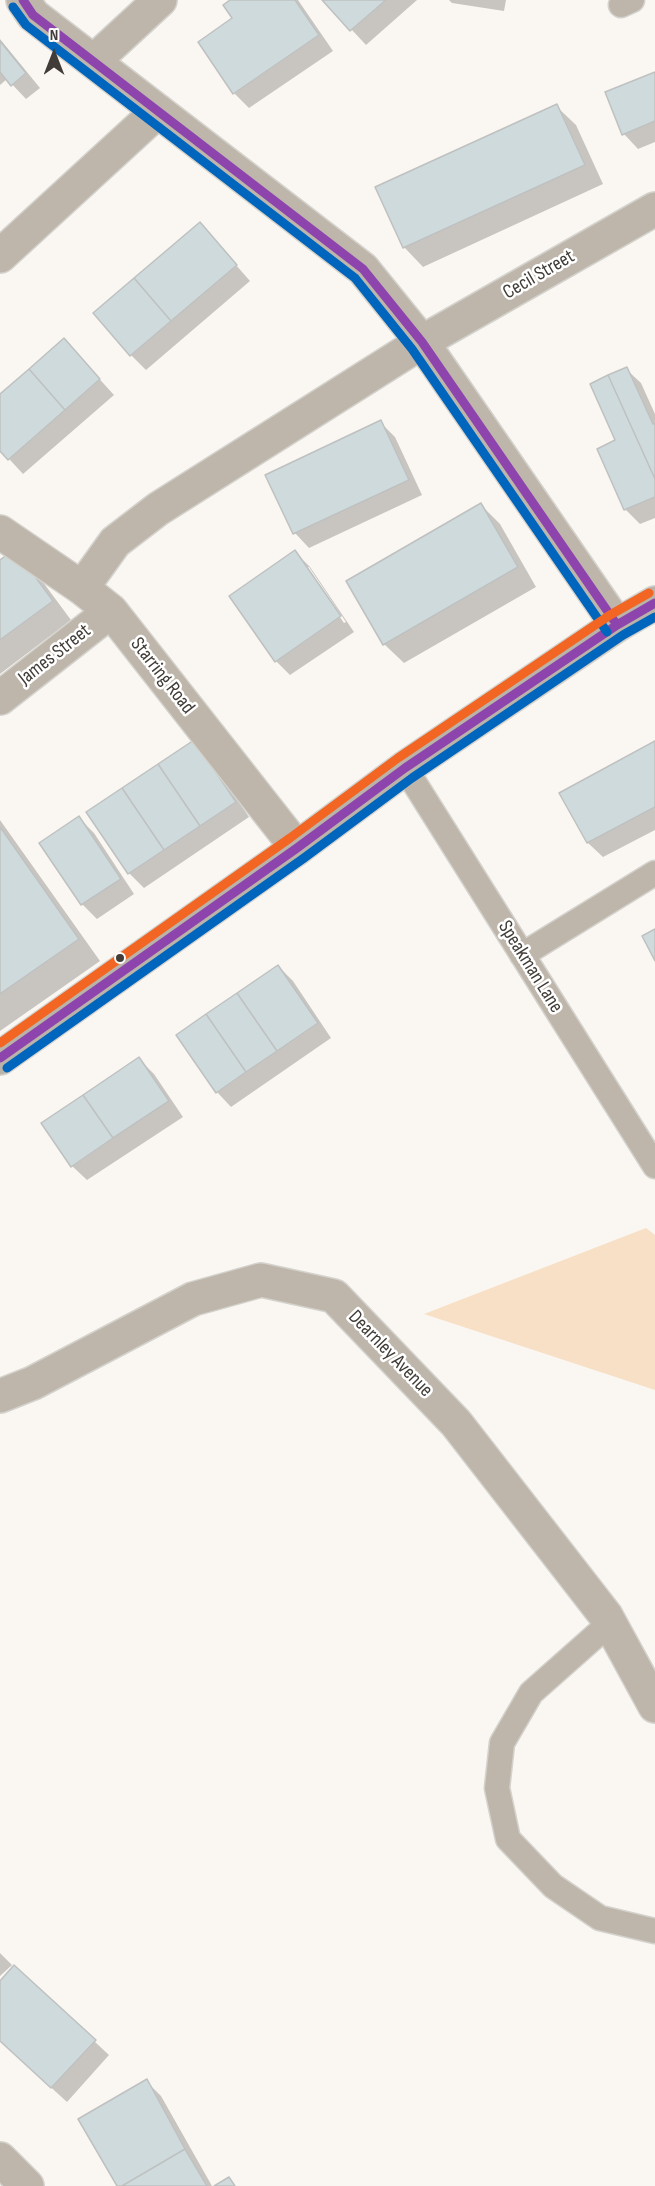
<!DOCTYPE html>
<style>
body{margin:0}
#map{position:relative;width:655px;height:2186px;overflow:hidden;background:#faf7f2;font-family:"Sofia Sans Condensed",sans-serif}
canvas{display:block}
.north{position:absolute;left:24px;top:24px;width:60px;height:60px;-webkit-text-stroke:4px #fff;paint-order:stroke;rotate:0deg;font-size:16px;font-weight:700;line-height:24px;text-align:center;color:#413c37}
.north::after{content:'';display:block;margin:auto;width:21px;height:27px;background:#413c37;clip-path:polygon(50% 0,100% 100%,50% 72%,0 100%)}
</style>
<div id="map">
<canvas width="655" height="2186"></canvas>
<div class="north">N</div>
</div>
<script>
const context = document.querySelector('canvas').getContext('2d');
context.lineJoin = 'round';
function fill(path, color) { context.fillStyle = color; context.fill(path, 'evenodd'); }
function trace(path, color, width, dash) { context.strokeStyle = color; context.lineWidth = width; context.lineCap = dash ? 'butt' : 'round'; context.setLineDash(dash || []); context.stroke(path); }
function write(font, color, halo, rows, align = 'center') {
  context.font = font + ' "Sofia Sans Condensed",sans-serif'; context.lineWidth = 5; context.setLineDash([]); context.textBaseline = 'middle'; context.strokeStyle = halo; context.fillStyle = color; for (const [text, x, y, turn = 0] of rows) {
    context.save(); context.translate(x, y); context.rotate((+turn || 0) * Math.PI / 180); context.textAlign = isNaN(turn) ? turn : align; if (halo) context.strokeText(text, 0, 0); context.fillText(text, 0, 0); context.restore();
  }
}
const green = new Path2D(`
 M 646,1228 L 655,1235 L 655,1390 L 424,1314 Z`);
const shadow = new Path2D(`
 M 233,0 L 298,0 L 333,51 L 249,108 L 234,93 Z
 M 324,0 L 417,0 L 366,45 Z
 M 449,0 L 506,0 L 504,11 L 452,3 Z
 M 0,39 L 40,88 L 26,99 L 7,79 L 0,85 Z
 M 655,73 L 655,142 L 638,149 L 624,134 Z
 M 556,106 L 576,125 L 603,184 L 423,267 L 404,247 Z
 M 200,224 L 250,281 L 146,370 L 131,355 Z
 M 64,340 L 114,395 L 23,474 L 0,449 L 0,396 Z
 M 626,369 L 641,383 L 655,414 L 655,518 L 640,524 L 626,510 L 598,449 L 617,441 Z
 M 380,422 L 395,437 L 422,495 L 309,548 L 295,533 Z
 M 481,505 L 500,524 L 536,587 L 404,663 L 384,644 Z
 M 295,552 L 310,567 L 354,632 L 290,675 L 276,661 ZM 305,567 L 309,567 L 346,622 L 344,623 Z
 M 0,562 L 34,570 L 71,620 L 0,674 Z
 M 655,743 L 655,830 L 603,857 L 588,843 L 561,793 Z
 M 209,757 L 249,817 L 144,888 L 129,873 L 88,812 Z
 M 79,818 L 94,833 L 134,894 L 97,919 L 82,904 Z
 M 0,820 L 100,961 L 0,1031 Z
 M 278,966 L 293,981 L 331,1038 L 231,1107 L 217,1092 Z
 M 139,1059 L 154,1074 L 183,1117 L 87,1180 L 72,1166 Z
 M 0,1953 L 12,1965 L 0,1976 Z
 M 0,1983 L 94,2041 L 109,2055 L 67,2102 L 0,2041 Z
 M 146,2081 L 161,2096 L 212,2186 L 119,2186 Z`);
const building = new Path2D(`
 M 230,0 L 295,0 L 319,35 L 233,94 L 198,42 L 232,18 L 223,5 Z
 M 322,0 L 386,0 L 350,31 Z
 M 0,41 L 26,73 L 11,86 L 0,72 Z
 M 655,72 L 655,121 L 622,135 L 605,92 Z
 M 557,104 L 585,165 L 403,248 L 375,187 Z
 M 200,222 L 237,265 L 171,321 L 134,278 Z
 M 134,278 L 171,321 L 130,356 L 93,313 Z
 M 64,338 L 100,379 L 65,410 L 29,369 Z
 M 627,367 L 653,424 L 655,423 L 655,479 L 608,375 Z
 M 29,369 L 65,410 L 8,460 L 0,451 L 0,394 Z
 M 608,375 L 655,479 L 655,497 L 624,510 L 597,449 L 615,440 L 590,384 Z
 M 381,420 L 409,480 L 293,534 L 265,475 Z
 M 481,503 L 518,567 L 383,645 L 346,581 Z
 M 15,549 L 53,601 L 0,640 L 0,560 Z
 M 295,550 L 341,616 L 275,662 L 229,596 Z
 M 194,740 L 236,802 L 200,826 L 158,764 Z
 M 655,741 L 655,807 L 587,843 L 559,793 Z
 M 158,764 L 200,826 L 164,850 L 122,788 Z
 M 122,788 L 164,850 L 128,874 L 86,812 Z
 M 79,816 L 121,879 L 81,905 L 39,843 Z
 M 0,827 L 79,939 L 0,994 Z
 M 655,929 L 655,961 L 642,936 Z
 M 278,965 L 318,1023 L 277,1051 L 237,993 Z
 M 237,993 L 277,1051 L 246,1072 L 206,1014 Z
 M 206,1014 L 246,1072 L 216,1093 L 176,1035 Z
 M 139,1057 L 169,1101 L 113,1138 L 83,1095 Z
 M 83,1095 L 113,1138 L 71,1167 L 41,1123 Z
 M 14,1965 L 96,2040 L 51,2088 L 0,2041 L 0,1981 Z
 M 147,2079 L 185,2149 L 122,2186 L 117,2186 L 78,2119 Z
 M 185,2149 L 207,2186 L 122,2186 Z
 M 229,2177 L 235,2186 L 214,2186 Z`);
const lane = new Path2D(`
 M 621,5 L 632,0
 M 405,768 L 655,1166
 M 522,955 L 655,873
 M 610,1623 L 531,1693 L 502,1743 L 497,1788 L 508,1839 L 553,1886 L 600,1918 L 655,1931`);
const street = new Path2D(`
 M 23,0 L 33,15 L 363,269 L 422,342 L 617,625
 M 94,61 L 160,0
 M 0,256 L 158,111
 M 0,532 L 82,588 L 111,611 L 297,848
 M 82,588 L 115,542 L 158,509 L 422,342 L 655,209
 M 0,698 L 111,611
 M 0,1396 L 33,1383 L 193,1299 L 261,1280 L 334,1296 L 456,1423 L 606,1616 L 655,1706
 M 0,2159 L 27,2186`);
const highway = new Path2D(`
 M 0,1058 L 297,848 L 405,768 L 617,625 L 655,603`);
const bus1 = new Path2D(`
 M 23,0 L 33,15 L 363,269 L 422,342 L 617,625
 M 0,1058 L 297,848 L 405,768 L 617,625 L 655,603`);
const bus2 = new Path2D(`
 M 13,7 L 26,25 L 355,278 L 412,349 L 607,632
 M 7,1068 L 304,858 L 412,778 L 623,635 L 655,617`);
const bus3 = new Path2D(`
 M 0,1043 L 290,838 L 398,758 L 610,615 L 649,593`);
const markers = [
 [120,958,5,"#413c37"]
];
const streetNames = [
 ["Cecil Street",539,275,-30],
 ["James Street",55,655,-38],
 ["Starring Road",162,676,52],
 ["Speakman Lane",530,967,58],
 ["Dearnley Avenue",390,1354,46]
];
fill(green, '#f7e0c6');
fill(shadow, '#0003');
fill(building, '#cedadc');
trace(building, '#bfc1c0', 1.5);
trace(lane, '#d4d2cd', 27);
trace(street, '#d4d2cd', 36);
trace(highway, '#d4d2cd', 36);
trace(lane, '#beb6ab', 24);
trace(street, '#beb6ab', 33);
trace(highway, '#bab3a9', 33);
trace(bus1, '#8e44ad', 9);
trace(bus2, '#0065bd', 9);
trace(bus3, '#f26522', 9);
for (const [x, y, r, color] of markers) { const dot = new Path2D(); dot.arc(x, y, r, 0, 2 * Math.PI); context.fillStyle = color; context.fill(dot); trace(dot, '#fff', 2); }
write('20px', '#413c37', '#fff', streetNames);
</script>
